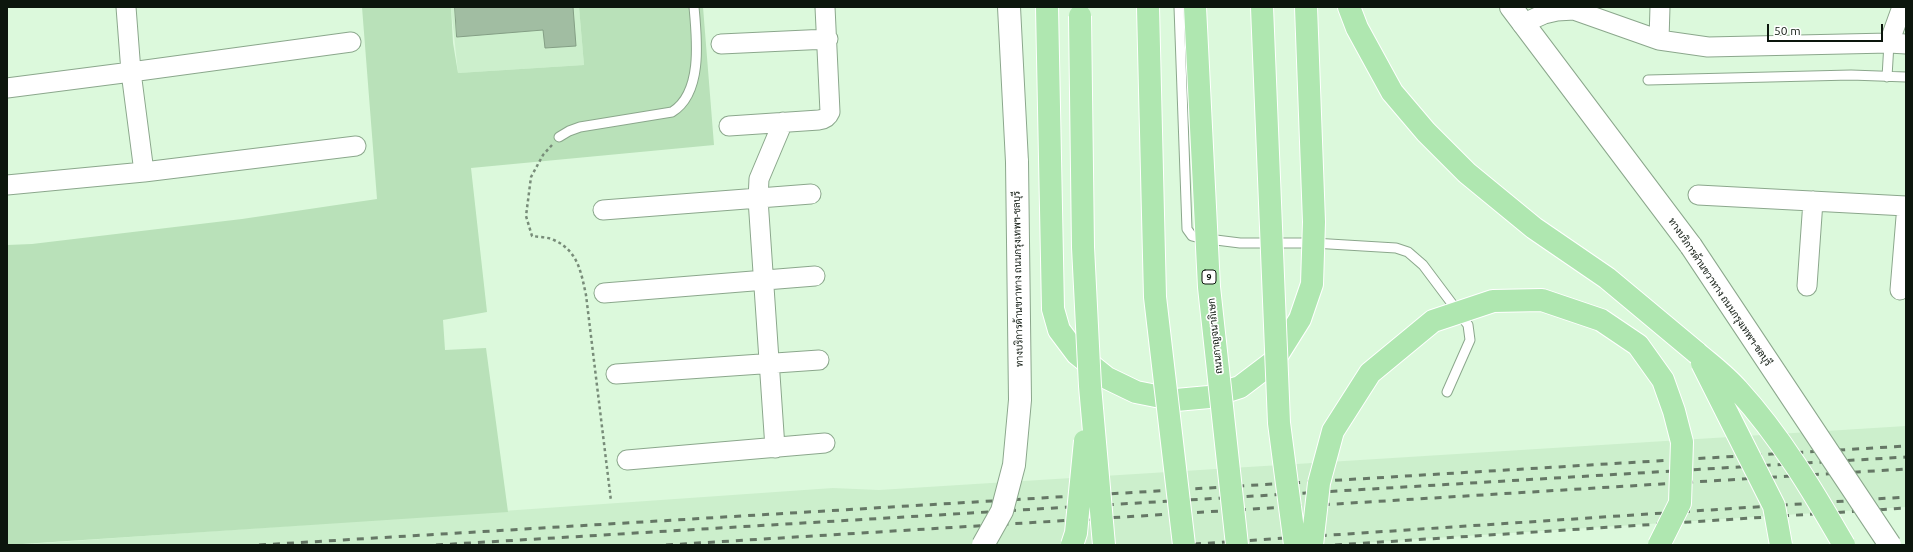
<!DOCTYPE html>
<meta charset="utf-8">
<style>
body{margin:0}
#map{position:relative;width:1913px;height:552px;overflow:hidden;background:#dcf9dc;font-family:Ubuntu,sans-serif}
canvas{display:block}
.frame{position:absolute;inset:0;border:8px solid #0c160d;pointer-events:none}
.scale{position:absolute;left:1767px;top:24px;width:116px;height:18px;box-sizing:border-box;border:2px solid #0c160d;border-top:0;padding-left:5px;font-size:12px;line-height:14px;white-space:nowrap;color:#0c160d;-webkit-text-stroke:3px #fff;paint-order:stroke}
</style>
<div id="map">
<canvas width="1913" height="552"></canvas>
<div class="frame"></div>
<div class="scale">50 m</div>
</div>
<script>
const context = document.querySelector('canvas').getContext('2d');
context.lineJoin = 'round';
function fill(path, color) { context.fillStyle = color; context.fill(path, 'evenodd'); }
function trace(path, color, width, dash) { context.strokeStyle = color; context.lineWidth = width; context.lineCap = dash ? 'butt' : 'round'; context.setLineDash(dash || []); context.stroke(path); }
function write(font, color, halo, rows, align = 'center') {
  context.font = font + ' Ubuntu,Sarabun,sans-serif'; context.lineWidth = 3.5; context.setLineDash([]); context.textBaseline = 'middle'; context.strokeStyle = halo; context.fillStyle = color; for (const [text, x, y, turn = 0] of rows) {
    context.save(); context.translate(x, y); context.rotate((+turn || 0) * Math.PI / 180); context.textAlign = isNaN(turn) ? turn : align; if (halo) context.strokeText(text, 0, 0); context.fillText(text, 0, 0); context.restore();
  }
}
const built = new Path2D(`
 M 451,7 L 579,7 L 584,65 L 458,73 Z
 M 1906,426 L 1906,507 L 1330,545 L 15,545 L 833,488 L 879,490 Z`);
const green = new Path2D(`
 M 362,7 L 451,7 L 453,43 L 458,73 L 584,65 L 579,7 L 703,7 L 714,145 L 471,168 L 487,312 L 443,320 L 445,350 L 486,348 L 508,512 L 7,545 L 7,245 L 32,244 L 242,219 L 377,199 Z`);
const building = new Path2D(`
 M 455,7 L 573,7 L 576,46 L 545,48 L 543,30 L 457,37 Z`);
const path = new Path2D(`
 M 552,145 L 543,155 L 531,177 L 526,216 L 532,236 C 539,237 548,237 554,240 C 578,251 581,272 586,295 L 611,501`);
const lane = new Path2D(`
 M 1179,7 L 1187,229 L 1192,236 L 1200,238 L 1240,243 L 1313,243 L 1396,248 L 1408,252 L 1423,265 L 1468,325 L 1470,340 L 1447,392
 M 1887,77 L 1889,43
 M 1648,80 L 1851,75 L 1906,77
 M 559,137 L 569,131 L 580,127 L 672,112 C 703,93 697,39 694,7`);
const street = new Path2D(`
 M 126,7 L 131,72 L 144,172
 M 1522,24 L 1544,14 L 1557,11 L 1574,10 L 1659,40 L 1708,47 L 1889,43 L 1906,44
 M 1659,40 L 1660,7
 M 1889,43 L 1902,7
 M 721,44 L 828,39
 M 7,88 L 131,72 L 351,42
 M 729,126 L 819,120 C 825,119 828,117 830,112 L 825,7
 M 7,185 L 144,172 L 356,146
 M 1698,195 L 1906,206
 M 603,210 L 811,194
 M 1807,286 L 1813,201
 M 1900,290 L 1906,217
 M 604,293 L 815,276
 M 616,374 L 819,360
 M 775,448 L 758,199 L 759,179 L 783,122
 M 627,460 L 825,443`);
const secondary = new Path2D(`
 M 1009,7 L 1017,162
 M 1511,7 L 1691,246`);
const highway = new Path2D(`
 M 1047,7 L 1053,309 L 1059,330 L 1077,354 L 1107,378 L 1136,392 L 1176,400 L 1209,397 L 1240,387 L 1273,362 L 1300,319 L 1312,284 L 1314,222 L 1306,7
 M 1349,7 L 1357,28 L 1392,92 L 1426,132 L 1467,173 L 1534,228 L 1607,278 L 1697,353`);
const rail = new Path2D(`
 M 259,545 L 1906,446
 M 436,545 L 1906,457
 M 666,545 L 1906,469
 M 1180,545 L 1906,497
 M 1335,545 L 1906,508`);
const secondaryBridge = new Path2D(`
 M 1691,246 L 1890,545
 M 983,545 L 1002,511 L 1014,465 L 1020,400 L 1017,162`);
const highwayBridge = new Path2D(`
 M 1148,7 L 1155,297 L 1184,545
 M 1195,7 L 1209,287 L 1237,545
 M 1262,7 L 1279,423 L 1295,545
 M 1080,16 L 1083,247 L 1090,386 L 1104,545
 M 1697,353 C 1711,365 1726,376 1738,390 C 1780,436 1813,491 1844,545
 M 1702,363 L 1774,506 L 1781,545
 M 1072,545 L 1076,533 L 1085,441
 M 1312,545 L 1319,483 L 1333,431 L 1370,373 L 1433,321 L 1493,301 L 1542,300 L 1601,320 L 1638,345 L 1663,380 L 1674,411 L 1682,442 L 1680,503 L 1659,545`);
const shields = [
 [1209,277,14]
];
const shieldNames = [
 ["9",1209,277]
];
const streetNames = [
 ["ทางบริการด้านขวาทาง ถนนกรุงเทพฯ-ชลบุรี",1018,279,-91],
 ["ทางบริการด้านขวาทาง ถนนกรุงเทพฯ-ชลบุรี",1720,292,56],
 ["ถนนกาญจนาภิเษก",1215,336,-96]
];
fill(built, '#ccefcc');
fill(green, '#b9e1b9');
fill(building, '#a1bda2');
trace(building, '#849f85', 1);
trace(lane, '#8ba78c', 11);
trace(street, '#8ba78c', 21);
trace(secondary, '#8ba78c', 24);
trace(highway, '#fff', 24);
trace(path, '#788c79', 2.5, [3, 3]);
trace(lane, '#fff', 9);
trace(street, '#fff', 19);
trace(secondary, '#fff', 22);
trace(highway, '#afe7b0', 22);
trace(rail, '#657765', 3, [7, 7]);
trace(secondaryBridge, '#8ba78c', 24, []);
trace(highwayBridge, '#fff', 24, []);
trace(secondaryBridge, '#fff', 22);
trace(highwayBridge, '#afe7b0', 22);
for (const [x, y, w] of shields) { const box = new Path2D(); box.roundRect(x - w / 2, y - 7, w, 14, 3); context.fillStyle = '#fff'; context.fill(box); trace(box, '#0c160d', 1); }
write('bold 9px', '#0c160d', null, shieldNames);
write('10px', '#0c160d', '#fff', streetNames);
</script>
